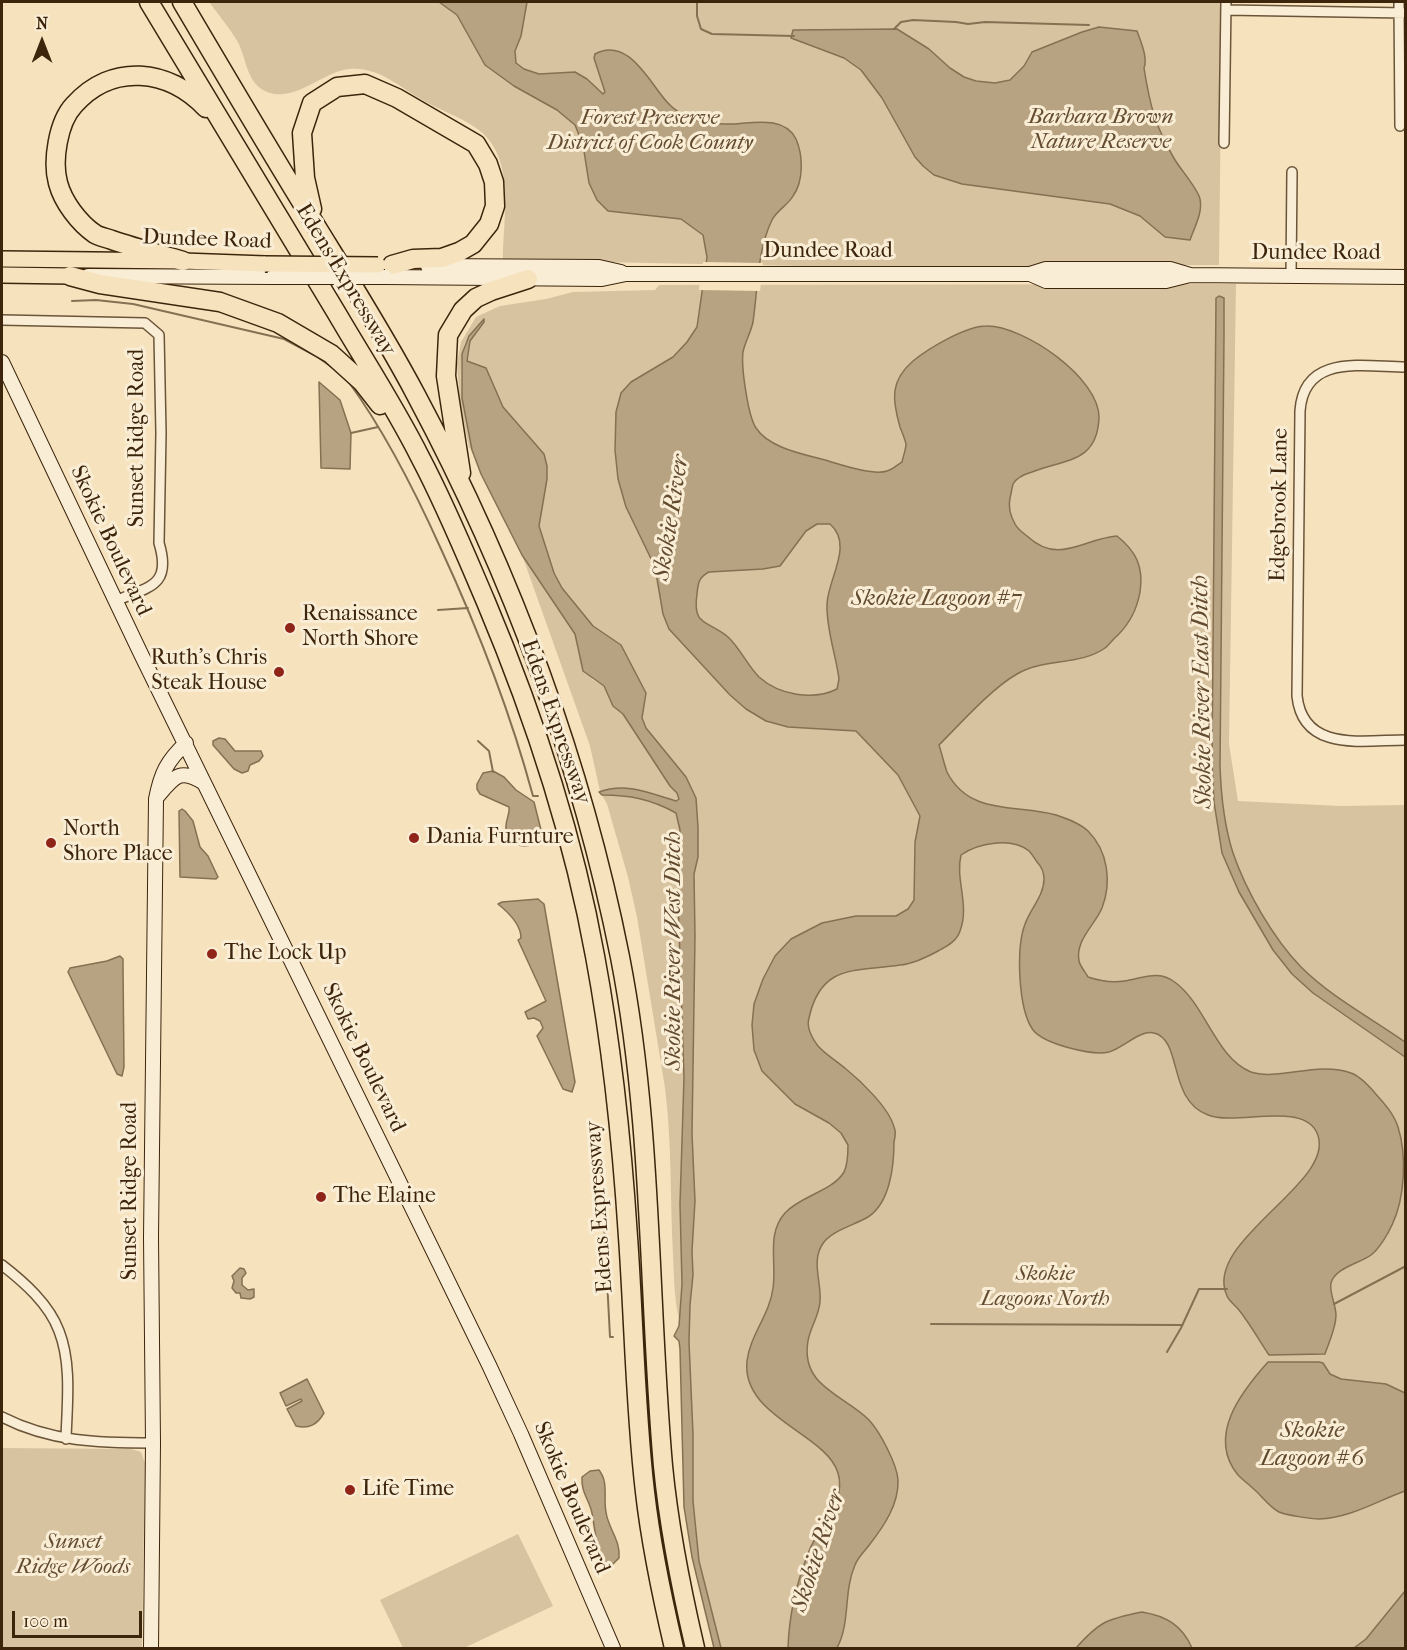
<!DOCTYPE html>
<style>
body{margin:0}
#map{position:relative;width:1407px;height:1650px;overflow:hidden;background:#f6e3be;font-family:"IM FELL French Canon",serif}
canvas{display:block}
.frame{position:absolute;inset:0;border:3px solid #3d250c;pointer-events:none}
.north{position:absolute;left:12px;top:12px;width:60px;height:60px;-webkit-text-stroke:4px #f9edd5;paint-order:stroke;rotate:0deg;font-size:16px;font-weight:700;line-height:24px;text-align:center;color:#3d250c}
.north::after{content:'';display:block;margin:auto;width:21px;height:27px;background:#3d250c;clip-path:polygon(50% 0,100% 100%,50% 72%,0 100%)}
.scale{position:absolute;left:12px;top:1611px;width:130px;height:27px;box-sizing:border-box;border:3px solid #3d250c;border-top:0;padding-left:8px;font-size:18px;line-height:21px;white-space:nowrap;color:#3d250c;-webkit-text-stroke:4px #f9edd5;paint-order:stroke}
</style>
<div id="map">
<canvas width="1407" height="1650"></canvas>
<div class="frame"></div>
<div class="north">N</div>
<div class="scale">100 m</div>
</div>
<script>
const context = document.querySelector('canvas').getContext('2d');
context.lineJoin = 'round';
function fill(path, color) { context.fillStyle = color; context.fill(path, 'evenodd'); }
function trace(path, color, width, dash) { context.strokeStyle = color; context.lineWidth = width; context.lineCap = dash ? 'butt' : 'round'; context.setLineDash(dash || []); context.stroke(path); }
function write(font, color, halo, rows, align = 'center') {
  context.font = font + ' "IM FELL French Canon",serif'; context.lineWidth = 6; context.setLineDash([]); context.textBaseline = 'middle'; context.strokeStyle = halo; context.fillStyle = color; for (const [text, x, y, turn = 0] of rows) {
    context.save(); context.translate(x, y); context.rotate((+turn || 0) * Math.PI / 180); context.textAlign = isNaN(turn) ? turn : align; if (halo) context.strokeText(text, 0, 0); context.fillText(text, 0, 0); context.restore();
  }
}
const green = new Path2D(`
 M 209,2 L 1222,2 L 1219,265 L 847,267 L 503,260 C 503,217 517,156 476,128 C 459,116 437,109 419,98 C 398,85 376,66 349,69 C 322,72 295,103 267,92 C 245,83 247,56 236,39 C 228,26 218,14 209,2 Z
 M 1236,284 L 1229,744 L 1238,801 L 1340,806 L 1405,805 L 1405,1648 L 718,1648 L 694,1542 L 688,1464 L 691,817 L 577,622 L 465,393 L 468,341 L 465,343 C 455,379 465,415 472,450 L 469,448 L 460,403 L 457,364 L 461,342 L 476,317 L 500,306 L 546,299 L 573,292 L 655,290 L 659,285 Z
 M 522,555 L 575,634 L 579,655 L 592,679 L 603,686 L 613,706 L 623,714 L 670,786 L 677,793 L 679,800 L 676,801 L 622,788 L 600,791 L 590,746 Z
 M 602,795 C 629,795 651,799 676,813 L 680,830 L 678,899 L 684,1078 L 680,1204 L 682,1284 L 679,1319 C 674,1298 674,1276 673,1255 C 670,1199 672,1143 665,1088 L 637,917 L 628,877 L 607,804 Z
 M 2,1448 L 131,1449 L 141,1452 L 145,1463 L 142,1648 L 2,1648 Z
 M 518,1534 L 553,1606 L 464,1648 L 403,1648 L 380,1600 Z`);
const water = new Path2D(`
 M 439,2 L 527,2 L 521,36 L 515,51 L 516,63 L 524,69 L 539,74 L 575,72 L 587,79 L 603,94 L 605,92 L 594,58 L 595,54 C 628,36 649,82 667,102 C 681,118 704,124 725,124 C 746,125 783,113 796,139 C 803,155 804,181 793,196 C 788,205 777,210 772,220 C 757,251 758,288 753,322 C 751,332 745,342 743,352 C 741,367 748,416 756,428 C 769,448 803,454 825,460 C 839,464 873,476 887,471 C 892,470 897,465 902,462 C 903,457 906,449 906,444 C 905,439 902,432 900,427 C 892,399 890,381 913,361 C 929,348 966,326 986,326 C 1023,325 1100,378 1099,418 C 1097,463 1065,459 1032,472 C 1025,474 1017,477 1013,484 C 1012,488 1011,494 1010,498 C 1008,507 1010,515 1015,524 C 1017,528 1023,533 1027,536 C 1059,566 1084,538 1117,536 C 1136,551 1144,567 1140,592 C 1137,609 1130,623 1118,635 C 1113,639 1109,645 1105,648 C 1080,666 1043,658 1017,674 C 992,688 960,724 939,745 C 942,754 944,764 947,772 C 969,816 1017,804 1056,815 C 1067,819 1080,823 1088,831 C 1108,851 1112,882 1102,908 C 1095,925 1075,940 1079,961 C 1080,966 1086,973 1088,977 C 1100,981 1112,983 1124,981 C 1143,978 1159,969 1176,983 C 1206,1006 1216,1058 1251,1072 C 1278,1081 1318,1061 1351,1073 C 1360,1076 1369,1086 1375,1093 C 1384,1103 1394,1114 1398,1127 C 1407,1155 1405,1198 1392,1225 C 1388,1234 1379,1249 1371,1255 C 1360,1263 1335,1268 1331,1283 C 1329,1293 1336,1305 1336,1315 C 1336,1328 1329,1342 1325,1354 L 1269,1355 C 1259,1340 1250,1324 1239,1310 C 1235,1305 1229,1301 1227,1296 C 1201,1240 1343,1180 1316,1131 C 1300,1102 1236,1126 1208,1115 C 1167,1100 1183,1040 1154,1033 C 1141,1029 1123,1048 1109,1052 C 1092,1056 1044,1044 1033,1030 C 1018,1009 1016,948 1025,924 C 1030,909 1044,896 1044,879 C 1044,873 1041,866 1037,862 C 1035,859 1032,854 1029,851 C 1011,837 978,843 961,855 C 955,880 970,905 960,931 C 957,941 947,946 938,951 C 927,957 913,964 900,965 C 856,972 821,963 809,1018 C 806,1028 812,1038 818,1046 C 826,1055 837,1061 846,1069 C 861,1081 889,1108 894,1127 C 896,1131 895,1138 894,1142 C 894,1166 890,1203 868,1217 C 854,1225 834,1230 824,1242 C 810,1260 822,1282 820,1302 C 819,1316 810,1328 808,1341 C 800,1387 845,1395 869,1420 C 880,1432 897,1464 898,1480 C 899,1504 884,1526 870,1544 C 865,1551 858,1557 855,1565 C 843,1593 851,1621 837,1648 L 788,1648 C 789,1613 796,1584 809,1551 C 819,1525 847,1502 838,1473 C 826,1433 741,1417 747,1361 C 750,1335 770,1314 773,1288 C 777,1263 766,1234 785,1213 C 800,1196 833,1191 844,1172 C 848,1164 848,1153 848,1145 L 841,1133 L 829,1123 L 795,1104 L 762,1071 L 754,1050 L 752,1025 L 754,1004 L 763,979 L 775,956 L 791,939 L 822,923 L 856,916 L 896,916 L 908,909 L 914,900 L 915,842 L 920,816 L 898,775 L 856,731 L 788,727 L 766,721 L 746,709 L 730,695 L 669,629 L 663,614 L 655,567 L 626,507 L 618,479 L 615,450 L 616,412 L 621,393 L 631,382 L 673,357 L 687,342 L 697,327 L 707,257 L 703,235 L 681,219 L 608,211 L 597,200 L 589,183 L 583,145 L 575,125 L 557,110 L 514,86 L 485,65 L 457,15 ZM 817,524 L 830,524 C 854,545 828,578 827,604 C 826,629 836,655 839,679 L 837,689 C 813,701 779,695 759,677 C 747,665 740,648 728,637 C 708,620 692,627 697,594 C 698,583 699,577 709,572 L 763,569 L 780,566 L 806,531 Z
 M 1099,27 L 1137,31 C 1141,42 1148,58 1144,68 C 1150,106 1155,126 1175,160 C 1181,170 1198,189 1200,199 C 1203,213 1194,228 1190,240 L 1165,237 L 1140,216 L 1110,204 L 962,184 L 934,175 L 923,166 L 915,157 L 882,98 L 861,70 L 844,58 L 791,38 L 793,30 L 897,29 L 929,49 L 950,68 L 964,77 L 976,81 L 995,83 L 1010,80 L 1024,66 L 1032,52 L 1082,32 Z
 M 1219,296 L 1224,298 L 1224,335 L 1220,766 C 1221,795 1224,825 1233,853 C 1246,891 1273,938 1301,967 C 1331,997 1371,1018 1405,1042 L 1405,1057 L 1313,993 L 1292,974 L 1273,950 L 1239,892 L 1222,853 L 1214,802 L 1212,762 L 1216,298 Z
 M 484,319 L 484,322 L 470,341 L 467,361 L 486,368 L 503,407 L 544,454 L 547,466 L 547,479 L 539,526 L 554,573 L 562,588 L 593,626 L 621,645 L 646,693 L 642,718 L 646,728 L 686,777 L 696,798 L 698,827 L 698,857 L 694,874 L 695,936 L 692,1134 L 695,1201 L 692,1251 L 693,1275 L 690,1305 L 689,1342 L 693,1434 L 693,1501 L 699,1561 L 721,1648 L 714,1648 L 692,1557 L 684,1507 L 680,1349 L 679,1341 L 674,1336 L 679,1326 L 682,1284 L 680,1204 L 684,1078 L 678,899 L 680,830 L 676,813 C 651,799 629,795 602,795 L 599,792 C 626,782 649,793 676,801 L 679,799 L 677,793 L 670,786 L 623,714 L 613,706 L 604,686 L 583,671 L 575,634 L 522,555 L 481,474 L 472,450 L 462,398 L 462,354 L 469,336 Z
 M 319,382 L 340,400 L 351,433 L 350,469 L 321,468 Z
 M 219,738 L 225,739 L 235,751 L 261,751 L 263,756 L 259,761 L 250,765 L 248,771 L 242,773 L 234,769 L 213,745 L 213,741 Z
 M 493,771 L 504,777 L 516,790 L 534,802 L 542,834 L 541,841 C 526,849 505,848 506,826 C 506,819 510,814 509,807 L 480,794 L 477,789 L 477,784 L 483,773 Z
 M 182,809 L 185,811 L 193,821 L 200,847 L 208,856 L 218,877 L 216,879 L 180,877 L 179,811 Z
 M 538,899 L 544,904 L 575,1082 L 572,1092 L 563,1089 L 537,1036 L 543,1028 L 540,1021 L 534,1018 L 528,1019 L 525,1012 L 546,1001 L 518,940 L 521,938 C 521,924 508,912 498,904 L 502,902 Z
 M 120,956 L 123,959 L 123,967 L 124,1067 L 122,1076 L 117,1074 L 68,972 L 70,968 L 107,961 Z
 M 240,1268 L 244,1269 L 246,1273 L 242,1278 L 242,1285 L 248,1290 L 254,1289 L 254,1297 L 250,1299 L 241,1298 L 240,1293 L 236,1293 L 232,1288 L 234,1281 L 232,1276 Z
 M 1268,1362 L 1319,1362 L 1323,1363 L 1330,1374 L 1341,1379 L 1386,1384 L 1405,1393 L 1405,1491 C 1377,1501 1350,1518 1319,1519 C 1312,1519 1285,1515 1279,1512 C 1271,1508 1264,1499 1258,1493 C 1252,1487 1244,1481 1238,1475 C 1206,1436 1242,1391 1268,1362 Z
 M 307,1379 L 324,1413 C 317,1425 309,1429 296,1426 L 287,1409 L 302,1401 L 301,1399 L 286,1406 L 280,1393 Z
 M 599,1470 C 609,1483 603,1497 606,1512 C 608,1528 621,1541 619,1558 L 612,1565 L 602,1561 C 596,1545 595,1530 592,1513 C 589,1499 581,1493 582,1477 L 590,1471 Z
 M 1405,1591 L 1405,1648 L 1354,1648 L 1366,1639 Z
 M 1142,1612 C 1166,1616 1182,1625 1192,1648 L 1076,1648 C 1100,1621 1107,1619 1142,1612 Z`);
const pier = new Path2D(`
 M 703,262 L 763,263 L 760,291 L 699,290 Z`);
const stream = new Path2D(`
 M 697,2 L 697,16 L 701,29 L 712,34 L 794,36
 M 894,29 L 901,22 L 913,20 L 956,22 L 968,24 L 985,22 L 1089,25
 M 72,301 L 96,300 L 133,304 L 284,339 L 316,356 L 333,368
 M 348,381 C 386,433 415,491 441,549 C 478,629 510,711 533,796 L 538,796
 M 351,433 L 378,427
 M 438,610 L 468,608
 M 478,741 L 489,751 L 493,772
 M 604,1222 L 610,1337 L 613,1337
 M 1334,1304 L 1406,1266
 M 931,1324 L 1182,1325
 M 1167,1352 L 1181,1328 L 1199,1289 L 1227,1289`);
const street = new Path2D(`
 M 1399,2 L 1400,126
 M 1226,10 L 1406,13
 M 1224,143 L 1226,2
 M 1291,276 L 1292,172
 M 2,320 L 145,323 L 159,335 L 161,433 L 159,543 C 172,586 149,587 115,601
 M 1406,367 C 1364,367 1304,353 1300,411 L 1297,696 C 1303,753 1364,740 1406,740
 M 2,1265 C 24,1282 49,1304 59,1331 C 72,1364 67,1405 66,1439
 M 2,1417 C 51,1442 99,1443 153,1443`);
const secondary = new Path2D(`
 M 428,266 L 599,267 L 621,272
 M 1030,274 L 1046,281 L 1166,281 L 1190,275 L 1406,277
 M 88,276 L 273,277
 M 385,277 L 602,279 L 626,274 L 1030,274 L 1046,269 L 1170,269 L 1190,275
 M 2,362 L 140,652 L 489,1365 L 521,1434 L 613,1648
 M 157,797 C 174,777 180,767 204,783
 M 151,1648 L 153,1443 L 151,1237 L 156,799 C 161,773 167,761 186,743`);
const primary = new Path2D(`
 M 2,259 L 183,261 L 265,264
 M 2,275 L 70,276`);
const highway = new Path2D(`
 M 149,2 C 211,105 274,208 336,312 C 364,360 395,407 420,457 C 445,504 465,553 486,602 C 534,716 573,834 595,956 C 612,1047 622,1144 628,1237 C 634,1322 635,1407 645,1492 C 651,1545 662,1597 674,1648
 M 182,2 C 225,75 268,148 313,221 C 348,278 385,336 416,395 C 510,571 581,761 620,957 C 653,1125 648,1296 663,1466 C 669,1528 681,1588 695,1648
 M 312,209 L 305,178 L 302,133 L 312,103 L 337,87 L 365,84 L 397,98 L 476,144 L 488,164 L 494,182 L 495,206 L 489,224 L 473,244 L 459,252 L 442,258 L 413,259 L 392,265
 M 183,261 C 159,254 135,248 112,240 C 107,238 100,237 95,234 C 79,223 63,202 58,183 C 52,161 58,122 74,105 C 112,62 169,69 206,108
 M 70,276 L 100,284 L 220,302 L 278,323 L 331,354 L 362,382 L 380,405
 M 461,473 L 446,376 L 448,335 L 463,310 L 476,298 L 491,291 L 528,279`);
const secondaryBridge = new Path2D(`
 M 273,277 L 385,277`);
const primaryBridge = new Path2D(`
 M 265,264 L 378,265`);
const markers = [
 [290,628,6,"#8f2418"],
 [279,672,6,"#8f2418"],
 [414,838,6,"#8f2418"],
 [51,843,6,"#8f2418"],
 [212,954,6,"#8f2418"],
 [321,1197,6,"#8f2418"],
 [350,1490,6,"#8f2418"]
];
const parkNames = [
 ["Barbara Brown",1101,118],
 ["Nature Reserve",1101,143],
 ["Forest Preserve",650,119],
 ["District of Cook County",650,144],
 ["Skokie",1045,1275],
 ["Lagoons North",1045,1300],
 ["Sunset",73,1543],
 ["Ridge Woods",73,1568]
];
const streetNames = [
 ["Dundee Road",207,240,2],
 ["Dundee Road",828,252],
 ["Dundee Road",1316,254],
 ["Edens Expressway",345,280,59],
 ["Sunset Ridge Road",138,438,-90],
 ["Edgebrook Lane",1280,505,-89],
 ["Skokie Boulevard",110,541,65],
 ["Edens Expressway",555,722,71],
 ["Skokie Boulevard",363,1058,64],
 ["Sunset Ridge Road",131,1191,-90],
 ["Edens Expressway",600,1207,-94],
 ["Skokie Boulevard",571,1498,67]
];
const poiNames = [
 ["Renaissance",302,615],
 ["North Shore",302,640],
 ["Ruth's Chris",267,659,"right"],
 ["Steak House",267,684,"right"],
 ["North",63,830],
 ["Shore Place",63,855],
 ["Dania Furnture",426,838],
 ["The Lock Up",224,954],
 ["The Elaine",333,1197],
 ["Life Time",362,1490]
];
const waterNames = [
 ["Skokie River",672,518,-81],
 ["Skokie Lagoon #7",937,599],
 ["Skokie River East Ditch",1203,692,-91],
 ["Skokie River West Ditch",674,951,-90],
 ["Skokie",1312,1431],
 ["Lagoon #6",1312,1459],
 ["Skokie River",819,1551,-72]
];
fill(green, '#d7c3a0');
fill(water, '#b7a281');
trace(water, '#867052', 1.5);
fill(pier, '#f6e3be');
trace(stream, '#867052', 2);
trace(street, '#6b5438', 12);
trace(secondary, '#3d250c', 16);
trace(primary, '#3d250c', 18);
trace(highway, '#3d250c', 21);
trace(street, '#f9edd5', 9);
trace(secondary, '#f9edd5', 14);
trace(primary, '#f6e3be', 15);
trace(highway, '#f6e3be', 18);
trace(secondaryBridge, '#3d250c', 16, []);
trace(primaryBridge, '#3d250c', 18, []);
trace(secondaryBridge, '#f9edd5', 14);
trace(primaryBridge, '#f6e3be', 15);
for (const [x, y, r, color] of markers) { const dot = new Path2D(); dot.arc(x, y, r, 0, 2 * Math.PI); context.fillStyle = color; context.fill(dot); trace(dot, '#f9edd5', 2); }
write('italic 22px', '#644c31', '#f9edd5', parkNames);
write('22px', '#3d250c', '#f9edd5', streetNames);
write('22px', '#3d250c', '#f9edd5', poiNames, 'left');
write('italic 24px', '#624a2f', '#f9edd5', waterNames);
</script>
